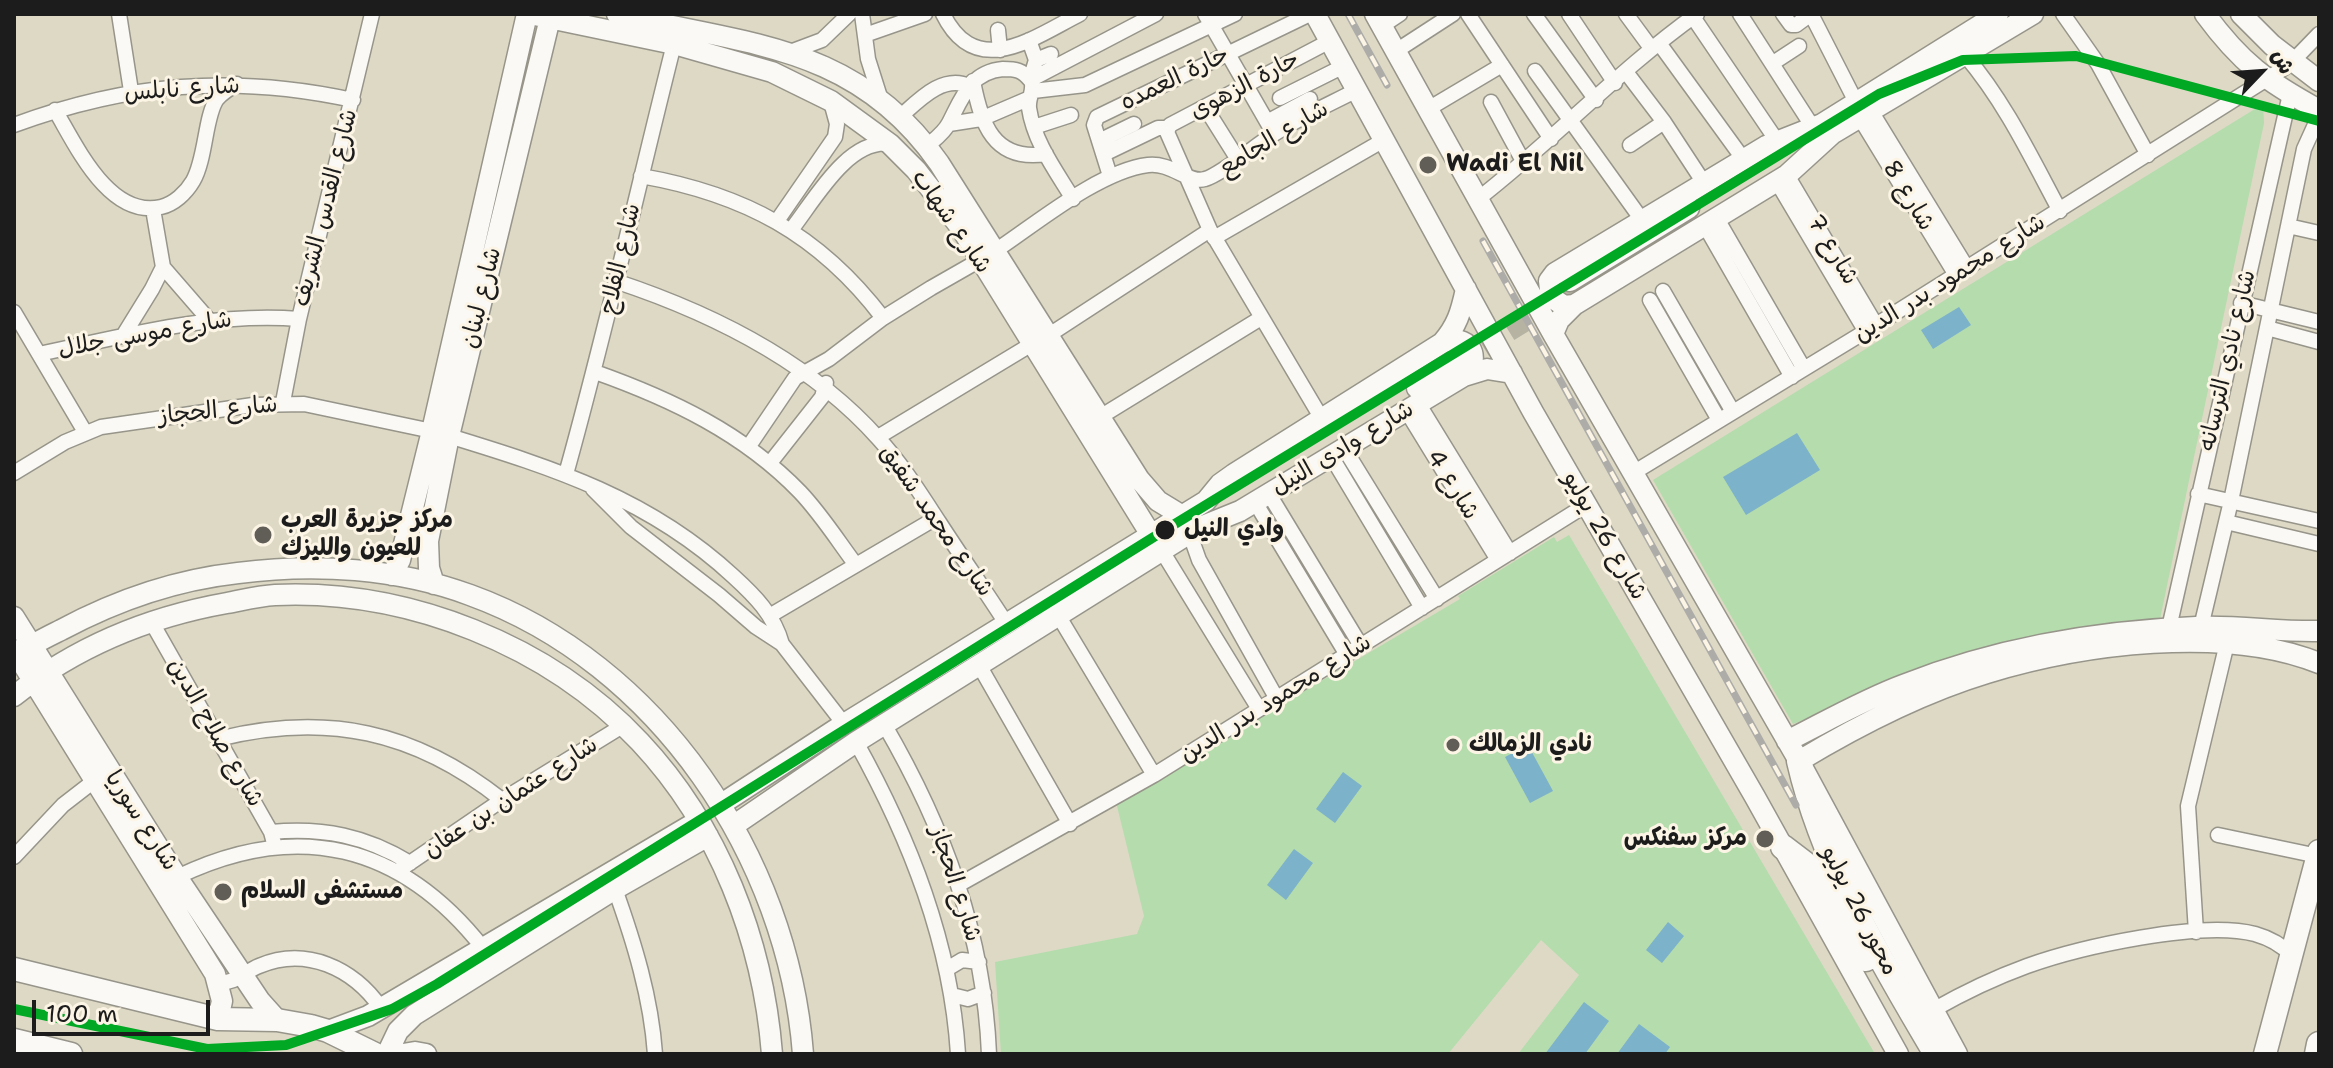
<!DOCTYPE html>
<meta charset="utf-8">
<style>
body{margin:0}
#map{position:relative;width:2333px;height:1068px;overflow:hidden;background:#ddd9c5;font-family:"Shantell Sans","Playpen Sans Arabic",sans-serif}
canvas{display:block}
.frame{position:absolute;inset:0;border:16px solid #1c1c1c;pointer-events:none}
.north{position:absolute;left:2221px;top:32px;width:80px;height:80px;-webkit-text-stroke:6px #fcf5e5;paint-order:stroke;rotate:65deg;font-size:22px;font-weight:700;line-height:32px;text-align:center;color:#1c1c1c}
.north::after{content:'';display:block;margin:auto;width:28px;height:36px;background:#1c1c1c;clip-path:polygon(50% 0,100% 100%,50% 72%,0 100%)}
.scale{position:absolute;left:32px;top:1000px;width:178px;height:36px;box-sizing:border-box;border:4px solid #1c1c1c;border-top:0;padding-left:10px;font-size:24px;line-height:28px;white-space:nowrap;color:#1c1c1c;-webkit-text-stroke:6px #fcf5e5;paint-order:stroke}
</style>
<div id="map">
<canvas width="2333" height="1068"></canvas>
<div class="frame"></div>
<div class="north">ش</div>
<div class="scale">100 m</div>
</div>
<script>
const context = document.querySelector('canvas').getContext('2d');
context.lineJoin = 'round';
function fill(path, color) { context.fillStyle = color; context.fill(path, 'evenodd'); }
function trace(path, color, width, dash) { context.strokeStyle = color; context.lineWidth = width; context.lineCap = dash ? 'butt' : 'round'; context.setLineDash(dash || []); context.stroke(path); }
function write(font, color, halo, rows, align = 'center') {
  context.font = font + ' "Shantell Sans","Playpen Sans Arabic",sans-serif'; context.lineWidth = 6; context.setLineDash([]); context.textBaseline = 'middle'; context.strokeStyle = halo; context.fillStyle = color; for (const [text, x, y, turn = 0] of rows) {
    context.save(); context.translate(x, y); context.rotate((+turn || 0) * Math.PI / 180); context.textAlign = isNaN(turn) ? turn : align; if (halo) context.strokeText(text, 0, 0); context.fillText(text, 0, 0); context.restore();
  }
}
const green = new Path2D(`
 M 2263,104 L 2264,123 L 2160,619 L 1881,688 L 1793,724 L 1653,480 Z
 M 1569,535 L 1875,1054 L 1518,1054 L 1579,975 L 1541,940 L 1448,1054 L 1001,1054 L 995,962 L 1137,934 L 1144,916 L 1116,802 L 1460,599 L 1458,596 L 1554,537 L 1557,542 Z`);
const water = new Path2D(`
 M 1959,307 L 1971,325 L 1933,349 L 1921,330 Z
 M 1797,433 L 1820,470 L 1746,515 L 1723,477 Z
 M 1528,745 L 1553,791 L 1530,803 L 1505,757 Z
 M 1343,772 L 1362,786 L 1335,823 L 1316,809 Z
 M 1294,849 L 1313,863 L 1286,900 L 1267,885 Z
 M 1668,922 L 1684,936 L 1662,963 L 1646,950 Z
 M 1584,1002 L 1609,1021 L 1585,1054 L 1545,1054 Z
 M 1639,1024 L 1670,1047 L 1665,1054 L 1617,1054 Z`);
const secondaryTunnel = new Path2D(`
 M 1458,363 L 1576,290`);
const street = new Path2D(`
 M 119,14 L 131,91
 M 862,14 L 868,59 L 881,100
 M 943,14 C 976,81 1033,38 1080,14
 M 1205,14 L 1274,134
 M 1468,14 L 1551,139
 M 1534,14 L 1596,100
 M 1569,14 L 1615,83
 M 1626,14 L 1651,48
 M 1740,14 L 1814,129
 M 1783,14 L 1791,25 L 1796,25 L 1811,14
 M 1811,14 L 1856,102
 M 2063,14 L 2098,64 L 2148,155
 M 1693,17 L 1777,141
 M 1382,26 L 1400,14
 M 998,30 L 1000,50
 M 865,35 L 925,14
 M 1029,40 L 1036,60 L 1030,80
 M 1659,43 L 1744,160
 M 1396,51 L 1453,14
 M 790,52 L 822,40 L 849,14
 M 1965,55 C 2005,102 2031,157 2060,211
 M 1036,60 L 1051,54
 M 1773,63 L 1799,46
 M 1535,71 L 1642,220
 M 1626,72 L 1664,122 L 1704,183
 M 1030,80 L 1156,14
 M 973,81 C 981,123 993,162 1046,154
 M 1032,84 C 1033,93 1028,99 1029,108 C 1034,142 1056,171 1073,199
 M 1033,91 L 1085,85 L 1235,14
 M 1280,98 L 1344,66
 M 1491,102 L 1524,163
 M 1205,107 L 1237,158
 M 1428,109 L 1502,65
 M 55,110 C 76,145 109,219 161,207 C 174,204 186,193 193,181 C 206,159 205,115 217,99 C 222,93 230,88 237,84
 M 1871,111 L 1967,268
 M 901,116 C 919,100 943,74 969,86
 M 1860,118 L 1956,275
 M 1267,122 L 1310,99
 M 949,124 L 981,119 L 1030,98
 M 14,125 C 128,83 233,74 353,100
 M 1034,127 L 1071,115
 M 1099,141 L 1134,124
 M 1630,145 L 1664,122
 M 927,146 C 935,139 944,133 949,123 C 962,98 970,72 1003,69 C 1016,69 1022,70 1030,80
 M 1104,154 L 1158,128 L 1167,128
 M 1787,175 L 1876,325
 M 641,176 C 744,194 819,234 883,318
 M 1110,176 L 1094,125 L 1097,117 L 1310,14
 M 1777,182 L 1866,332
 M 1478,199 C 1554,140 1620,69 1697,14
 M 153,209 L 163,267 L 209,320
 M 1716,217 L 1804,369
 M 777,221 L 835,137 L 837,124 L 831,102
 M 1704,224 L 1792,377
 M 2288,226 L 2319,233
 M 791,230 C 814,201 848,138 890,144
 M 1214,238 L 1384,140
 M 995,251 C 1036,224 1099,171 1148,165 C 1171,162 1189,184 1205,179 C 1220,175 1255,146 1271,136 C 1298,118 1328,105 1357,90
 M 615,281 C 712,313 809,361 878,438 C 902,464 920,493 939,522 C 961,556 984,589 1006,623
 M 1663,291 L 1733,412
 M 1650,300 L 1719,420
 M 2241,303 L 2319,322
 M 14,312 L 85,432
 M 2267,328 L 2319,342
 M 1049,335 L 1210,230
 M 123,336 L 152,289 L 163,267
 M 39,354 C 125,336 211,312 299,319
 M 595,372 C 671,399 743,433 800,492 C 821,514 838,541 856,565
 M 283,402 L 299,319 L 372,14
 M 1418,403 L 1510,553
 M 1406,410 L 1498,560
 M 1100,417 L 1261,318
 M 1322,419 L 1210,230 L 1167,132 L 1170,125 L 1330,41
 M 449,436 C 554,468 650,499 733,576 C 755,596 774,615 782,644
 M 878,437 L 1032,344
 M 749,446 L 795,378 L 829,359 L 883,318 L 931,288 L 980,260
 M 1344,448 L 1437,599
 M 1331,456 L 1422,608
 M 770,463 L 822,397 L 826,383
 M 14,473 L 65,442 L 101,427 L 253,405 L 304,404 L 432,431
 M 1633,473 L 1876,325 L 2289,65 L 2319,34
 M 566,474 C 606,331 638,187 674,44
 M 593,489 L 631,527 L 719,595 L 756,627 L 782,644 L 844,724
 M 1269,494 L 1361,646
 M 2198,494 L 2319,521
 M 1255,502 L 1347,655
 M 2226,522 L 2319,544
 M 1187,526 L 1199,560 L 1277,699
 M 1162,551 L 1259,709
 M 771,615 L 936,518
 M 1058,615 L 1154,775
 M 151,621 L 271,832 L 275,847
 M 2201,627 L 2231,501 L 2304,149 L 2319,116
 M 2169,628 L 2290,94
 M 979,665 L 1070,824
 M 884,724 C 944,827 984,934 989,1054
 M 218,739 C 326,712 415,731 502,800
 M 856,742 C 910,839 951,943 958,1054
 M 271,832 C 323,827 366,836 410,863
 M 2218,835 L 2318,856
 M 14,857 L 63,805 L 94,781
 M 398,871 L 502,800 L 624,725
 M 177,877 C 297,819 401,844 483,948
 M 960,884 L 1154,775 L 1586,505
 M 615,889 C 634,942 651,997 655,1054
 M 2196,932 L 2188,806 L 2227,643
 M 947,969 L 962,960 L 979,962
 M 218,982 C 236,984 244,972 259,966 C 306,946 353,968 381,1008
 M 952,995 L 968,999 L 984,993
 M 1933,1010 C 1963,993 1994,978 2027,966 C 2080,947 2201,920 2255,934 C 2269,938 2281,944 2291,955`);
const secondary = new Path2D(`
 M 530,14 L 674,44 L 772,72 L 831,101 L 890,144 L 916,170 L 961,228 L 1156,543
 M 617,14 C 746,45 856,44 939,163 L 1139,479 L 1158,501 L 1181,515
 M 1315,14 L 1533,412 L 1755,797 L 1898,1054
 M 1375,14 L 1553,334 L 1799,761 L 1957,1054
 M 2205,14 C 2241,63 2266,81 2319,110
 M 2241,14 L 2272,45 L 2319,81
 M 1570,281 L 1689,208
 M 1574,305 L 1564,306 L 1551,297 L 1549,281 L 1555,273 L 1766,146 L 1822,124 L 1998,14
 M 1553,334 L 1559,320 L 1574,305 L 1787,175 L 1832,134 L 2033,14
 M 1442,343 C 1467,331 1484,357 1464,376
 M 1417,388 L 1458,363
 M 392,575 L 400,560 L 432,431 L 527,14
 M 434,584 L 429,568 L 428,541 L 449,436 L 551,14
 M 14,617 L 177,877 L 260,1001 L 277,1020
 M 14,650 L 215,974 L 222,1001 L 218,1019
 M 14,657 C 28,646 45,638 61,630 C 117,600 174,580 238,573 C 315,563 397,568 470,595 C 658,663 788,857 803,1054
 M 14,696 C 77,646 148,617 227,603 C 243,600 259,596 275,595 C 408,589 549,645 640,742 C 719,826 763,940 772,1054
 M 1787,741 C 1825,722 1863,700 1903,685 C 1997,648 2096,631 2196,627 C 2237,625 2278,632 2319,631
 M 1799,761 C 1857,726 1921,693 1987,673 C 2082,644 2224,625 2319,663
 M 720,805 L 844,724 L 1206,501 L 1220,484 L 1234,474 L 1442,343 C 1457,326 1461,312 1466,289
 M 733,826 L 856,742 L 1198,528 L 1240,511 L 1464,376 L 1487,369 L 1512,373
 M 328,1031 L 368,1016 L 698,821
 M 387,1054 L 398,1031 L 414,1015 L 615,889 L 708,836
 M 403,1054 L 415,1052 L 426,1054`);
const primary = new Path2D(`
 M 14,969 L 218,1019 L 277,1020 L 311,1026 L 328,1031 L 375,1054
 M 14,1040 L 71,1054
 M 2265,1054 L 2319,851`);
const highway = new Path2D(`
 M 1799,761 C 1823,866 1882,962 1936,1054
 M 1783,847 L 1808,866 L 1818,878 L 1866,959
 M 2317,1054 L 2319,1044`);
const rail = new Path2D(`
 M 1348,14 L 1387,85
 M 1483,241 L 1796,805`);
const metro1 = new Path2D(`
 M 14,1009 L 207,1049 L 286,1045 L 392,1009 L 437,984 L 1165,530 L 1879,94 L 1963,60 L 2076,56 L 2319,121`);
const markers = [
 [1428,165,10,"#605e57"],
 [1165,530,11,"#1c1c1c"],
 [263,535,10,"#605e57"],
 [1453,745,8,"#605e57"],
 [1765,839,10,"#605e57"],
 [223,892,10,"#605e57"]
];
const streetNames = [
 ["حارة العمده",1175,79,-26],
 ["حارة الزهوى",1245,86,-28],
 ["شارع نابلس",182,90,-4],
 ["شارع الجامع",1274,139,-31],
 ["شارع 8",1908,196,59],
 ["شارع القدس الشريف",326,208,-76],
 ["شارع شهاب",951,222,55],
 ["شارع 7",1832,250,59],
 ["شارع الفلاح",621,259,-77],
 ["شارع محمود بدر الدين",1950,279,-32],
 ["شارع لبنان",482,298,-76],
 ["شارع موسى جلال",145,335,-10],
 ["شارع نادي الترسانه",2228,361,-77],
 ["شارع الحجاز",218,411,-6],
 ["شارع وادى النيل",1343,449,-31],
 ["شارع 4",1452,485,58],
 ["شارع محمد شفيق",936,521,55],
 ["شارع 26 يوليو",1604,536,60],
 ["شارع محمود بدر الدين",1276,699,-32],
 ["شارع صلاح الدين",215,733,60],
 ["شارع عثمان بن عفان",511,798,-33],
 ["شارع سوريا",141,821,57],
 ["شارع الحجاز",955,884,72],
 ["محور 26 يوليو",1859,911,63]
];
const poiNames = [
 ["Wadi El Nil",1446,165],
 ["مركز جزيرة العرب",281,521],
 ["للعيون والليزك",281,549],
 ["نادي الزمالك",1469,745],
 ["مركز سفنكس",1747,839,"right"],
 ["مستشفى السلام",241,892]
];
const stopNames = [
 ["وادي النيل",1184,530]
];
fill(green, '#b4dcad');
fill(water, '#7db2cb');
trace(secondaryTunnel, '#b6b3a3', 20, [20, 10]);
trace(street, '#97958a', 17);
trace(secondary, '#97958a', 23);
trace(primary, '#97958a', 25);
trace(highway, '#97958a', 27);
trace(street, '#faf9f6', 14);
trace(secondary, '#faf9f6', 20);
trace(primary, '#faf9f6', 22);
trace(highway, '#faf9f6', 24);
trace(rail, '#adaca9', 7);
trace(rail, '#fcf5e5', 4, [12]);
trace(metro1, '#01a823', 10);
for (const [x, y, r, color] of markers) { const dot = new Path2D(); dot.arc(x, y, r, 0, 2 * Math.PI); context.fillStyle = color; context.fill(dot); trace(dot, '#fcf5e5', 3); }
write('24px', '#1c1c1c', '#fcf5e5', streetNames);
write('bold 24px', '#1c1c1c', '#fcf5e5', poiNames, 'left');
write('bold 24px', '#1c1c1c', '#fcf5e5', stopNames, 'left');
</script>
